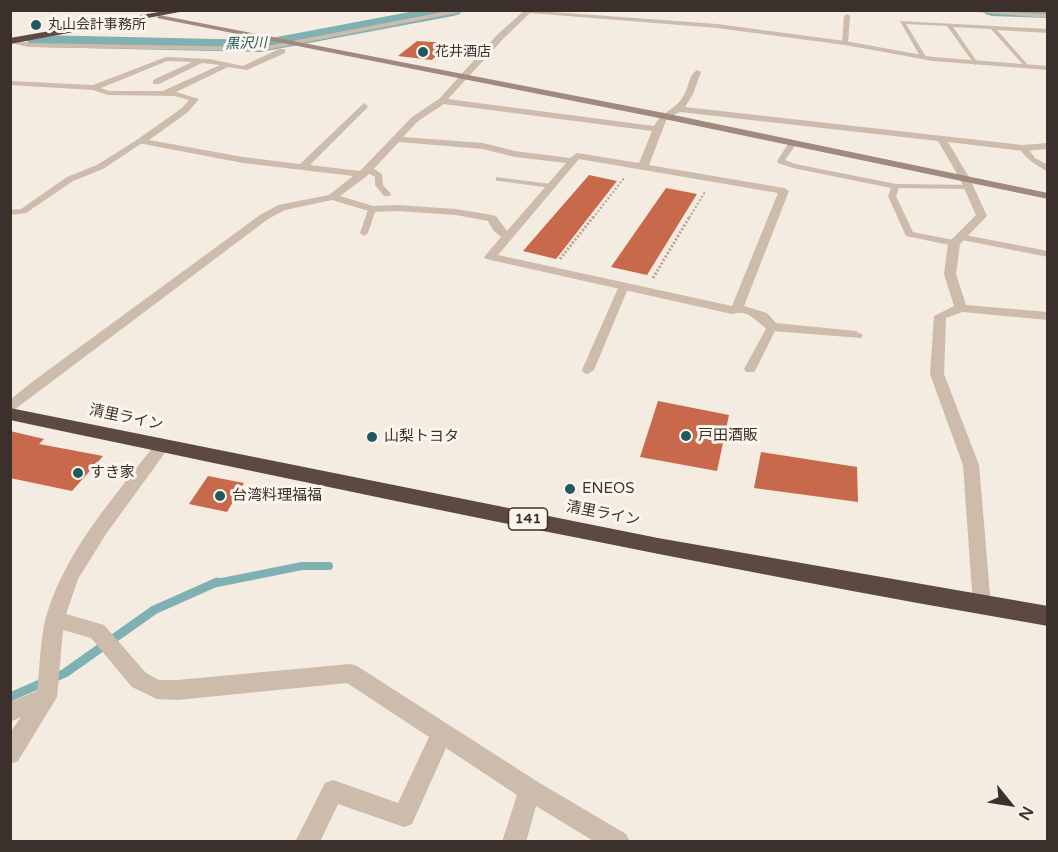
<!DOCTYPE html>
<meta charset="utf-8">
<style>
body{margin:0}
#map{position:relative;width:1058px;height:852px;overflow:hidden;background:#f4ebe1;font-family:"Varela Round",sans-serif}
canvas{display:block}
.frame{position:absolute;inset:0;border:12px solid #3b302b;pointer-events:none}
.north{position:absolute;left:980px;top:774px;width:60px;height:60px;-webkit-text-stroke:4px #fbf5ee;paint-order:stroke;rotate:120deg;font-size:16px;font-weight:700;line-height:24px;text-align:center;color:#3b302b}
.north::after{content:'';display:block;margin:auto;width:21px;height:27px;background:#3b302b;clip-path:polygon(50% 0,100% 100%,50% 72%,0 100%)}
</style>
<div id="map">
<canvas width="1058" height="852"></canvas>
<div class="frame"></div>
<div class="north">N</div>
</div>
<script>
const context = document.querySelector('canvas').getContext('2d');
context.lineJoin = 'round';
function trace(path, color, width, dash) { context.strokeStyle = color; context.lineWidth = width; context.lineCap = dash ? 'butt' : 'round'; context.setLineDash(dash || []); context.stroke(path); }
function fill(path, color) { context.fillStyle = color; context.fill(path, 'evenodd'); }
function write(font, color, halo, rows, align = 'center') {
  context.font = font + ' "Varela Round","Noto Sans JP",sans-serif'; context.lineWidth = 6; context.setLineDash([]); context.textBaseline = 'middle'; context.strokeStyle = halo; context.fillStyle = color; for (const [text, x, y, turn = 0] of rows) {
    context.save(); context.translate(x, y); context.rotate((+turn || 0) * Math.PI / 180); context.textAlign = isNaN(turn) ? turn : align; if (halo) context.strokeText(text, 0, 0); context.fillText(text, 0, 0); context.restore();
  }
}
const streamFar1 = new Path2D(`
 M 212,584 L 302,566 L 329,566`);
const stream = new Path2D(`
 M 10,697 L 65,673 L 154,610 L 217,582`);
const river = new Path2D(`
 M 420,10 L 462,10 L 460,14 L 453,16 L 261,52 L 37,47 L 30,45 L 27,41 L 30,37 L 37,35 L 261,40 Z
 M 983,10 L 1048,10 L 1048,18 L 992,16 L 985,14 Z`);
const building = new Path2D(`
 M 417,41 L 449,43 L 432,60 L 398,56 Z
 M 589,175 L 617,181 L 556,259 L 523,251 Z
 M 666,188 L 697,194 L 647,275 L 611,267 Z
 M 658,401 L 729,415 L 717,471 L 640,457 Z
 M 10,431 L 44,439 L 39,444 L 103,456 L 72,491 L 10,478 Z
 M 761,452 L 857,467 L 858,502 L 754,488 Z
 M 208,476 L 244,483 L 227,512 L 189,504 Z`);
const pathFar1 = new Path2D(`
 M 593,218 L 624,178
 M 689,218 L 705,192`);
const path = new Path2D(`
 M 560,259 L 594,216
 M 653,278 L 690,216`);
const lane = new Path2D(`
 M 847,14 L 850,16 L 848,43 L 845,45 L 842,43 L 844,16 Z
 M 900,21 L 1048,29 L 1048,33 L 997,30 L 1029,66 L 1027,69 L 991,29 L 953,27 L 978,63 L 975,65 L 947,26 L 906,24 L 926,57 L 921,58 Z
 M 138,139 L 145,141 L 103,169 L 73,181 L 26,213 L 10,215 L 10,210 L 21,209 L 67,177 L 97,165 Z
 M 790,141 L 797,143 L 785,160 L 795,164 L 896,184 L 972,185 L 972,189 L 969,189 L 899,188 L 896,196 L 913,232 L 954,240 L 959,243 L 954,246 L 906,236 L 888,196 L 891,188 L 793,168 L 778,163 L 777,161 Z
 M 1020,146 L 1026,146 L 1035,158 L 1048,165 L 1048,172 C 1035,164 1028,161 1019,148 Z
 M 365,167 L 371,167 L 382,174 L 383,185 L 391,194 L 390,196 L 384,196 L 375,185 L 375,177 L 365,171 Z
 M 496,177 L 551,184 L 555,186 L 551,188 L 499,181 L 496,181 Z
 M 369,207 L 376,209 L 368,233 L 364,236 L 360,233 Z
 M 960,234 L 1048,251 L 1048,257 L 957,239 L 956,237 Z
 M 624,283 L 629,286 L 594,370 L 588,374 L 584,373 L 582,370 L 619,286 Z
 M 772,324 L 777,327 L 756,369 L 754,372 L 746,372 L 744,369 L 767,327 Z`);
const street = new Path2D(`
 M 453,10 L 473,10 L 261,51 L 29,47 L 10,43 L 10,39 L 29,43 L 261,47 Z
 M 525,10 L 717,24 L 845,41 L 933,57 L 1048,66 L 1048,70 L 933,61 L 845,45 L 717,28 L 530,13 L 504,38 L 448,99 L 654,126 C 663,110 675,111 684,95 C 689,87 689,74 697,70 L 701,72 L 693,94 L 685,107 L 1023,145 L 1048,143 L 1048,149 L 1023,151 L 948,142 L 970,179 L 987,216 L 960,244 L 956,274 L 966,305 L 1048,312 L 1048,320 L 962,312 L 946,318 L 944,374 L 979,465 L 991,606 L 989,612 L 982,614 L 975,612 L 973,606 L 963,465 L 930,374 L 934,316 L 954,306 L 944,274 L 948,243 L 976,215 L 960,179 L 938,141 L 680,112 L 667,118 L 649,165 L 784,188 L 789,191 L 744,306 L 767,313 L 776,323 L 856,331 L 863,335 L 861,338 L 772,331 C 758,327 752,308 732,314 L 486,259 L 484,257 L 501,237 L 493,230 L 488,221 L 456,215 L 397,211 L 372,212 L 332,200 L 285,210 L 268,219 L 10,413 L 10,400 L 32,382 L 260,215 L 278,205 L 329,195 L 353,176 L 243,163 L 138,143 L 138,139 L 182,108 L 189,100 L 175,96 L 108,95 L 93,90 L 10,85 L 10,81 L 93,85 L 166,57 L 209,59 L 243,66 L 279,49 L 285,49 L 285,53 L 247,70 L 228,67 L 176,92 L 199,99 L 188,112 L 149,140 L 243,157 L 300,164 L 364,103 L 368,106 L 367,108 L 310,165 L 360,171 L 412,117 L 439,99 L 498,34 ZM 167,61 L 192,62 L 153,80 L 153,84 L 159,84 L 202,63 L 220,65 L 163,91 L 109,91 L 101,88 ZM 444,104 L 652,131 L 639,163 L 577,153 L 570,158 L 515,151 L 483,143 L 403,137 L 418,121 ZM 399,142 L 483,149 L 515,157 L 566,163 L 507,231 L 496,216 L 492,215 L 456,209 L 397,205 L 373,206 L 340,196 L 367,176 ZM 579,159 L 778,193 L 732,306 L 498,255 Z
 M 972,10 L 1046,14 L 1048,18 L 975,12 Z
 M 162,441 L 167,442 L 170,446 L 106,534 L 78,579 L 66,614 L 104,625 L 146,673 L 159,680 L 177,680 L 350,664 L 357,666 L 538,782 L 626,834 L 630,842 L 595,842 L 536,806 L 526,842 L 502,842 L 517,795 L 446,748 L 412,824 L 404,827 L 338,804 L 320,842 L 295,842 L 325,783 L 333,780 L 398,803 L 429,737 L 347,683 L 177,700 L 157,699 L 132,687 L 91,638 L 63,630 L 57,697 L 18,761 L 10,764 L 10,733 L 21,717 L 10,722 L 10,702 L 37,691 C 40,667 40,640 46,617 C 65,551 115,496 157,442 Z`);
const secondary = new Path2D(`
 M 159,15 L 664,113 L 1048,193 L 1048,199 L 664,119 L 157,18 Z`);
const highway = new Path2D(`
 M 170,10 L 190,10 L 10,44 L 10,38 Z
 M 10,408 L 658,538 L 1048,606 L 1048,626 C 700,566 355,493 10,420 Z`);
const markers = [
 [36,25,6,"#1f5a5e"],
 [423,52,6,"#1f5a5e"],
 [686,436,6,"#1f5a5e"],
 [372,437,6,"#1f5a5e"],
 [78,473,6,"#1f5a5e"],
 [570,489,6,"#1f5a5e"],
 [220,496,6,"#1f5a5e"]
];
const farPoinames = [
 ["丸山会計事務所",48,25],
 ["花井酒店",435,52]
];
const farWaternames = [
 ["黒沢川",246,44,-2]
];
const shields = [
 [528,519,39]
];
const shieldNames = [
 ["141",528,519]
];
const streetNames = [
 ["清里ライン",126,418,12],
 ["清里ライン",603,514,11]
];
const poiNames = [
 ["戸田酒販",698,436],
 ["山梨トヨタ",384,437],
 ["すき家",90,473],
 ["ENEOS",582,489],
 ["台湾料理福福",232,496]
];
trace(streamFar1, '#7fb0b2', 8);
trace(stream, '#7fb0b2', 9);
fill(river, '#7fb0b2');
fill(building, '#c8694b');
trace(pathFar1, '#b9a596', 2, [2, 2]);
trace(path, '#b9a596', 3, [2, 2]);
fill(lane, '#cdbbac');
fill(street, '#cdbbac');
fill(secondary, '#a18a7d');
fill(highway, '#5c4a42');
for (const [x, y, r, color] of markers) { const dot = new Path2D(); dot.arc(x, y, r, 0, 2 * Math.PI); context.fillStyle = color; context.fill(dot); trace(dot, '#fbf5ee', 2); }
write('14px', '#3b302b', '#fbf5ee', farPoinames, 'left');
write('italic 14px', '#1f5a5e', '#fbf5ee', farWaternames);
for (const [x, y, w] of shields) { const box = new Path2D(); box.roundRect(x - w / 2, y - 11, w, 22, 4.5); context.fillStyle = '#fbf5ee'; context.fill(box); trace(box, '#3b302b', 1.5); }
write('bold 14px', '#3b302b', null, shieldNames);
write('15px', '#3b302b', '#fbf5ee', streetNames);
write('15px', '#3b302b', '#fbf5ee', poiNames, 'left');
</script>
